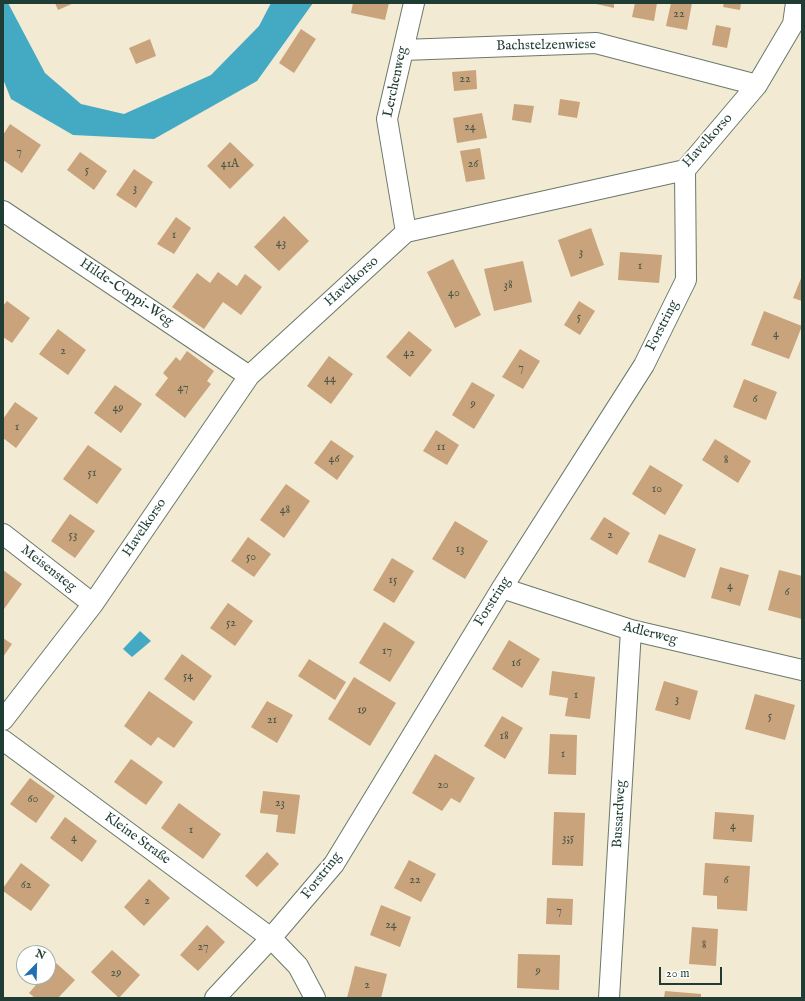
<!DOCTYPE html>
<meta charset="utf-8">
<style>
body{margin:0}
#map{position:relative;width:805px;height:1001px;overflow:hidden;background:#f2ead2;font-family:"IM FELL English",serif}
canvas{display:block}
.frame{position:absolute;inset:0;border:4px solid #1f3d34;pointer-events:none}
.north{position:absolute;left:16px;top:945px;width:40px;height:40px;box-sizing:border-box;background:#fff;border:1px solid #a5b1ae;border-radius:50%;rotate:23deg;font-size:11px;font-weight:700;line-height:16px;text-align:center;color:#1f3d34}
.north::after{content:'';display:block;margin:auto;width:14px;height:18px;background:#1f6fb2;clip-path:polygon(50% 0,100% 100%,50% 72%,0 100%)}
.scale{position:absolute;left:659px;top:967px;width:63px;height:18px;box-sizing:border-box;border:2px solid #1f3d34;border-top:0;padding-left:5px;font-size:12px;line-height:14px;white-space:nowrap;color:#1f3d34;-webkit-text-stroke:3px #fff;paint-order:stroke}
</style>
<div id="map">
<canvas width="805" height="1001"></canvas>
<div class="frame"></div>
<div class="north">N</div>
<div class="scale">20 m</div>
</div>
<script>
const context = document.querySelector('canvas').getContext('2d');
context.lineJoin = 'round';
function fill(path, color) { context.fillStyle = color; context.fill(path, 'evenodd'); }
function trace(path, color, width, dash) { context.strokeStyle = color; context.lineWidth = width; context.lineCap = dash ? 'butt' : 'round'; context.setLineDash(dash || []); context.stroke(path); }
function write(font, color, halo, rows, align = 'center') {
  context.font = font + ' "IM FELL English",serif'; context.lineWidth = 4; context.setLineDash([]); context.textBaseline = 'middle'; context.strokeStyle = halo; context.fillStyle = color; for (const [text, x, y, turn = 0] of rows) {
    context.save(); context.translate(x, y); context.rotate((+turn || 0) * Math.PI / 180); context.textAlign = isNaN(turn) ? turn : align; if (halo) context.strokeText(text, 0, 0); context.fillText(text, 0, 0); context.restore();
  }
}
const water = new Path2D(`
 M 3,3 L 8,3 L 45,73 L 81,104 L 124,114 L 211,75 L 259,26 L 271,3 L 313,3 L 257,81 L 154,139 L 73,135 L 11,99 L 3,79 Z
 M 140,631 L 151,641 L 132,657 L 123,649 Z`);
const building = new Path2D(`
 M 55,3 L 74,3 L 58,10 Z
 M 353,3 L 389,3 L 385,20 L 351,13 Z
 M 592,3 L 614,3 L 614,8 Z
 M 635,3 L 657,3 L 654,21 L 632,17 Z
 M 671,3 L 692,3 L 687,30 L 666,26 Z
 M 724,3 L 741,3 L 740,10 L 723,7 Z
 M 716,25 L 731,28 L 727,48 L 712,45 Z
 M 301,29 L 316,39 L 294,73 L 279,63 Z
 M 150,39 L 156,56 L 136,64 L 129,48 Z
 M 476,70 L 477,89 L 454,91 L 452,72 Z
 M 560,99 L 580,102 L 577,118 L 558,115 Z
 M 514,104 L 534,106 L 531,123 L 512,120 Z
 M 482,113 L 487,138 L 457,143 L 453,118 Z
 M 10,124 L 41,145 L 22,173 L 3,160 L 3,135 Z
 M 230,142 L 254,165 L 230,189 L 207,166 Z
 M 480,148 L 485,179 L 466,182 L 460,151 Z
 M 80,152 L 107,171 L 94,190 L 67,170 Z
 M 134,169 L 153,182 L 136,208 L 116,195 Z
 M 284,216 L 309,241 L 279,271 L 254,247 Z
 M 176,217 L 191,228 L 174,254 L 157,244 Z
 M 591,228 L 604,265 L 571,277 L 558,240 Z
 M 620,252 L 662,255 L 659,283 L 618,280 Z
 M 453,259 L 481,315 L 455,328 L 427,272 Z
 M 523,261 L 532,302 L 494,311 L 484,269 Z
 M 218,272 L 237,286 L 245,274 L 262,287 L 241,315 L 223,302 L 204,329 L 172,307 L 197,273 L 210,283 Z
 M 802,276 L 802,301 L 793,298 Z
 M 7,301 L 30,318 L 12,343 L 3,337 L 3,306 Z
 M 579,301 L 595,311 L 580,335 L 564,325 Z
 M 764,311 L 802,326 L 789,359 L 751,345 Z
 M 58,329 L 86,350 L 68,375 L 39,354 Z
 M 409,331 L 432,350 L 410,377 L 386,357 Z
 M 520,349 L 540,361 L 523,389 L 502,377 Z
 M 187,351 L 214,371 L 207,381 L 211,384 L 185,418 L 155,395 L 168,378 L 163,373 L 176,357 L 180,361 Z
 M 329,356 L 353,374 L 331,404 L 307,386 Z
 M 744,379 L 777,392 L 766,420 L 733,407 Z
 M 472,382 L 495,395 L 474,429 L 452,415 Z
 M 115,385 L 142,404 L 121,433 L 94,413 Z
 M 15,402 L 38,418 L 16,448 L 3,438 L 3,419 Z
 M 436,430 L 459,445 L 447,465 L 423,451 Z
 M 715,439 L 751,461 L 738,483 L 702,460 Z
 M 331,440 L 354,456 L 337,480 L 314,463 Z
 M 88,445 L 122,469 L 97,504 L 63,479 Z
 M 650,465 L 683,485 L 665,515 L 632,494 Z
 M 286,484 L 310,501 L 284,538 L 260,520 Z
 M 70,514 L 95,531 L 75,558 L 51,541 Z
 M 604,517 L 630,533 L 617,555 L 590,539 Z
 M 455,521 L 488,541 L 465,579 L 432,559 Z
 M 659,534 L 696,549 L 685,578 L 648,562 Z
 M 248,537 L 271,554 L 254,577 L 231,561 Z
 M 392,558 L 414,571 L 394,603 L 373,590 Z
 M 720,567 L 749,575 L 740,606 L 711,598 Z
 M 3,570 L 22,584 L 4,609 L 3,608 Z
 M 779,570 L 802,576 L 802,619 L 768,610 Z
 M 228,603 L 253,621 L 235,646 L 210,628 Z
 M 384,622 L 415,642 L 390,682 L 359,663 Z
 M 3,638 L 12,644 L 3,657 Z
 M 509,640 L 540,659 L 522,688 L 492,669 Z
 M 182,654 L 212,676 L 194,701 L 164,679 Z
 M 309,659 L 346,682 L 335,700 L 298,676 Z
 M 552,671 L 595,677 L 590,719 L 565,716 L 568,698 L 549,695 Z
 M 354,677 L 396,703 L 370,746 L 328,719 Z
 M 664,681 L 698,691 L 690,720 L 655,710 Z
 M 149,691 L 193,722 L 174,748 L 158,737 L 151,746 L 124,726 Z
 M 755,694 L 795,705 L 785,740 L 745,729 Z
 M 267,701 L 293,715 L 277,743 L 251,727 Z
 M 502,716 L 523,728 L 505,759 L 484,746 Z
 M 550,734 L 577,735 L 576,775 L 548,774 Z
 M 435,754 L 475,778 L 460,803 L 451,798 L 442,811 L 412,793 Z
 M 131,759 L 163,782 L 146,805 L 114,782 Z
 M 30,778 L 55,796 L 36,823 L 10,804 Z
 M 263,791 L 300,795 L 295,834 L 276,832 L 278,815 L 260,813 Z
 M 179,803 L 221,834 L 203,859 L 161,828 Z
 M 554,812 L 585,813 L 583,866 L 552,865 Z
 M 715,812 L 754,815 L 752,842 L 713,839 Z
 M 65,817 L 97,841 L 82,862 L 50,838 Z
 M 267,852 L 279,864 L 257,887 L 245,876 Z
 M 409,860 L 436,874 L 421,902 L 394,888 Z
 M 21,863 L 50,885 L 31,911 L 3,891 L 3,888 Z
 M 705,863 L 750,866 L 747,911 L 717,909 L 717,896 L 703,895 Z
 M 149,879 L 170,898 L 144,926 L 124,907 Z
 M 547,898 L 573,899 L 572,925 L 546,924 Z
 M 381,905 L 411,917 L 400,947 L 370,935 Z
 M 207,925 L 225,942 L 198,971 L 180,955 Z
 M 692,927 L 718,929 L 716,966 L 689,964 Z
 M 112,950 L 140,975 L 119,998 L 91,972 Z
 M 518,954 L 560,955 L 559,990 L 517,988 Z
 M 56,963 L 75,980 L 58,998 L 35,998 L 29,993 L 43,977 L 48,977 L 48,972 Z
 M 355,966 L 387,974 L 381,998 L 347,998 Z
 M 665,991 L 701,994 L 701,998 L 664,998 Z`);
const street = new Path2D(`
 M 403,50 L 596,43 L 757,85
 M 3,211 L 249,376
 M 406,232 L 387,119 L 414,3
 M 3,534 L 93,604
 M 502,588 L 631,630 L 802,670
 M 3,720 L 93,604 L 249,376 L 406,232 L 685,170 L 757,85 L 793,24 L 796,3
 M 3,740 L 271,938 L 298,966 L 315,998
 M 215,998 L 271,938 L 334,864 L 502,588 L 644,365 L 686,280 L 685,170
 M 609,998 L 631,630`);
const numberNames = [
 ["22",679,15],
 ["22",465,80],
 ["24",470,128],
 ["7",19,153],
 ["41A",230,165],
 ["26",473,165],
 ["5",87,171],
 ["3",135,189],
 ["1",174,236],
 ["43",281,244],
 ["3",581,253],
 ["1",640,267],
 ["38",508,286],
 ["40",454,294],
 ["5",579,318],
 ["4",776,335],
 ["2",63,352],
 ["42",409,354],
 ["7",521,369],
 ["44",330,380],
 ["47",183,389],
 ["6",755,400],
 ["9",473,405],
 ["49",118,409],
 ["1",17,428],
 ["11",441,448],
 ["46",334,460],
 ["8",726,461],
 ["51",92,474],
 ["10",657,490],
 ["48",285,511],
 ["53",73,536],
 ["2",610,536],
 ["13",460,550],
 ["50",251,558],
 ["15",393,581],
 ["4",730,587],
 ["6",787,593],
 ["52",231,624],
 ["17",387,652],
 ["16",516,664],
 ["54",188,677],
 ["1",576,696],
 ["3",677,700],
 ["19",362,711],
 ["5",770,717],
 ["21",272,721],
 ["18",504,737],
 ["1",563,755],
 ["20",443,786],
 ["60",33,800],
 ["23",280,804],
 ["4",733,827],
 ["1",191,831],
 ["4",74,839],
 ["3;5",568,839],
 ["22",415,881],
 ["6",726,881],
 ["62",26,886],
 ["2",147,902],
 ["7",559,912],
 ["24",391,926],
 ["8",704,946],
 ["27",203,948],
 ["9",538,972],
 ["29",116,974],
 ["2",367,986]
];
const streetNames = [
 ["Bachstelzenwiese",546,46,-1],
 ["Lerchenweg",396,82,-78],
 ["Havelkorso",708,141,-48],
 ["Havelkorso",352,282,-42],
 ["Hilde-Coppi-Weg",126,293,34],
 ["Forstring",663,326,-63],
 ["Havelkorso",145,528,-56],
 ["Meisensteg",48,569,38],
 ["Forstring",493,602,-58],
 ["Adlerweg",650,634,14],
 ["Bussardweg",620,814,-87],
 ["Kleine Straße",137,839,36],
 ["Forstring",322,876,-52]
];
fill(water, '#44aac4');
fill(building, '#c8a37c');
trace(street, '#697a6b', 22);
trace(street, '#fff', 20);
write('12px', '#495646', null, numberNames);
write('14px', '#1f3d34', '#fff', streetNames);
</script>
